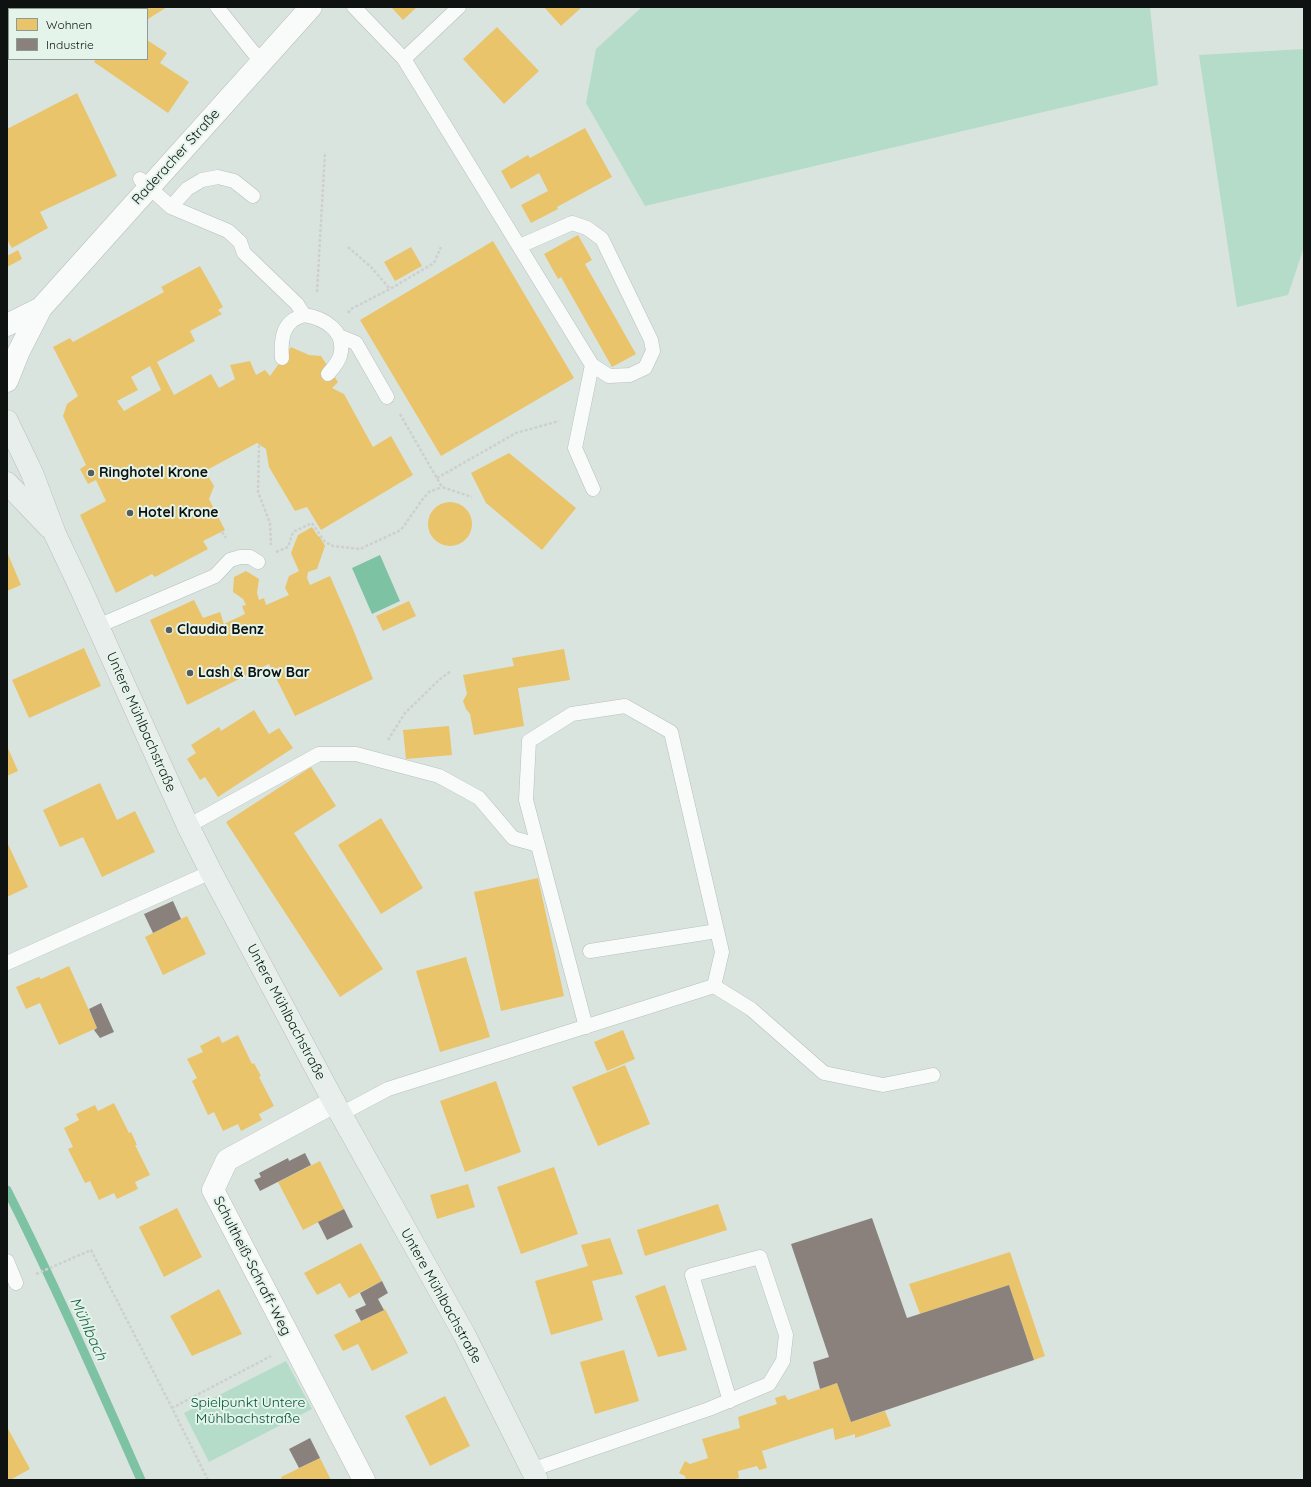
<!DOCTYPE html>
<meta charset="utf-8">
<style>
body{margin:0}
#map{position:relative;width:1311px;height:1487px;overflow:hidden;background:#dae4df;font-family:Quicksand,sans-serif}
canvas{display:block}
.frame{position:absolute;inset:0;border:8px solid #0e1311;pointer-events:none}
.legend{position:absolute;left:8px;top:8px;width:140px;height:52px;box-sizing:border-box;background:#e4f4eb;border:1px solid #8e9a94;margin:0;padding:5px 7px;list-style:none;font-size:12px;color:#0e1311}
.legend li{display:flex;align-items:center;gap:8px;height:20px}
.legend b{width:20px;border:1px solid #8e9a94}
</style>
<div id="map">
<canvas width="1311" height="1487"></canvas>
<div class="frame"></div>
<ul class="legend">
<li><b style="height:11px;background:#e9c46a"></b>Wohnen</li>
<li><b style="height:11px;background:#8a817c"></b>Industrie</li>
</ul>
</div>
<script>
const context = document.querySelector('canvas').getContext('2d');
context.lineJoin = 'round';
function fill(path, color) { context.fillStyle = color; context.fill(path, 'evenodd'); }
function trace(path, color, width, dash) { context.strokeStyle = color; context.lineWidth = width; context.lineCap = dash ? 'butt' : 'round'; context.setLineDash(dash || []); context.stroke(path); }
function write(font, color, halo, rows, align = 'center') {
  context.font = font + ' Quicksand,sans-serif'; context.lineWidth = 4; context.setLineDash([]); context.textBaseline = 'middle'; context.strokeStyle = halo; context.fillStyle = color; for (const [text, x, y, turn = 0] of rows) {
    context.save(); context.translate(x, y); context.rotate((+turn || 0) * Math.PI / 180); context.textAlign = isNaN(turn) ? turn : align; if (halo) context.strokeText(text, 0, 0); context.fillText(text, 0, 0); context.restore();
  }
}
const green = new Path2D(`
 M 642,7 L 1150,7 L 1158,85 L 645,206 L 586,103 L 596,49 Z
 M 1304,49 L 1304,247 L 1288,295 L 1237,307 L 1199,55 Z
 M 286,1361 L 312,1409 L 209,1462 L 184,1413 Z`);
const water = new Path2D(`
 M 380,555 L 400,601 L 372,614 L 352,568 Z`);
const homes = new Path2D(`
 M 7,7 L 50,7 L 51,9 L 9,9 L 9,34 L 7,29 Z
 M 140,7 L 167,7 L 148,19 L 147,9 L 141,9 Z
 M 391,7 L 417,7 L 403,20 Z
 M 544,7 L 582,7 L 561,26 Z
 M 497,27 L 539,71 L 504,104 L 463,59 Z
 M 147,40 L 167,53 L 160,63 L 189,82 L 168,113 L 94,62 L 96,59 L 147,59 Z
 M 77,93 L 117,176 L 40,212 L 48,228 L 12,248 L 7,240 L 7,129 Z
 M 585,128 L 612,177 L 557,207 L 558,209 L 531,223 L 521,205 L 548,191 L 539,173 L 511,189 L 501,171 L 528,155 L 530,158 Z
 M 578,235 L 592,260 L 585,264 L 636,354 L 612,367 L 561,277 L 558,279 L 544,254 Z
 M 493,241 L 574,378 L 441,456 L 360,320 Z
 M 411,247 L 422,266 L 395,281 L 384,262 Z
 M 18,250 L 22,259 L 7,267 L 7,256 Z
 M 200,266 L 223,307 L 218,310 L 222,314 L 190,331 L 195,341 L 157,362 L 174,395 L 211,374 L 219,388 L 235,379 L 230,365 L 250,361 L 256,375 L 265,370 L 270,376 L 291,347 L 309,355 L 321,356 L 338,382 L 332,388 L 344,394 L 373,447 L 391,436 L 413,475 L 321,530 L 307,507 L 295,511 L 269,467 L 266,449 L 257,443 L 205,471 L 214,486 L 209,499 L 225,530 L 203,541 L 208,549 L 155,577 L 152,574 L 116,593 L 80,515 L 106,501 L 96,480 L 88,484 L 80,469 L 86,465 L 63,416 L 67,404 L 78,396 L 53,347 L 70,338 L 73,342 L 164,292 L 161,287 ZM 150,366 L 161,390 L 124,411 L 117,401 L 138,390 L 131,377 Z
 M 509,453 L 576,508 L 542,550 L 486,503 L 471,473 Z
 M428 524a22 22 0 1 1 44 0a22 22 0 1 1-44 0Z
 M 312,527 L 318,536 L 320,537 L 325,546 L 317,569 L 308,572 L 307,578 L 310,585 L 330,576 L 353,629 L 373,679 L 295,716 L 269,664 L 187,705 L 150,620 L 194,600 L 203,618 L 220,612 L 224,624 L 245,614 L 242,606 L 246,605 L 243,599 L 233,592 L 234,577 L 246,571 L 259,579 L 257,593 L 259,600 L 264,598 L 266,605 L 289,595 L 285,588 L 289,576 L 299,571 L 291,553 L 298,535 Z
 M 7,552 L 21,585 L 7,591 Z
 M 409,601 L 416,616 L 383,631 L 376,616 Z
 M 84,648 L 101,686 L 29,718 L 12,680 Z
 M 564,649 L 570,680 L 518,688 L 524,726 L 474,735 L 470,714 L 466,709 L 463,701 L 467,694 L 463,675 L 514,666 L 512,658 Z
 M 254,710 L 269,734 L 279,728 L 293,748 L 218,797 L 205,777 L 200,780 L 187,759 L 196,753 L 191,745 L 219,727 L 221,731 Z
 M 449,726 L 452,755 L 406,759 L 403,730 Z
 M 7,746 L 18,771 L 7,776 Z
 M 311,767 L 336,806 L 294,833 L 383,969 L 340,997 L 226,822 Z
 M 100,783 L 117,820 L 135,811 L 155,852 L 102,877 L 83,837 L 60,847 L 43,810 Z
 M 381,818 L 423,888 L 381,914 L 338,845 Z
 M 7,842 L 28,887 L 7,897 Z
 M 538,878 L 564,996 L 501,1011 L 474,892 Z
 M 187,916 L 206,954 L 163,975 L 145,937 Z
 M 466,957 L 490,1037 L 440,1052 L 416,971 Z
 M 69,966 L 97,1028 L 59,1045 L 40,1003 L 26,1009 L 16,987 L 39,977 L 41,979 Z
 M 623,1030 L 635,1059 L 607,1071 L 594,1042 Z
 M 238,1035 L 252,1064 L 254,1063 L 261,1076 L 259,1077 L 274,1106 L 259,1114 L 262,1120 L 241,1131 L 238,1124 L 223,1131 L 214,1112 L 208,1115 L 192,1081 L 197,1078 L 187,1059 L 203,1052 L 200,1046 L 219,1036 L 222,1043 Z
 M 625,1065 L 650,1124 L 598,1146 L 572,1087 Z
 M 496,1081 L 521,1152 L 465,1172 L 440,1101 Z
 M 114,1103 L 129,1133 L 131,1132 L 137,1145 L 135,1145 L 150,1175 L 135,1182 L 138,1189 L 117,1199 L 114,1193 L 99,1200 L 90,1181 L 85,1183 L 68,1149 L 73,1147 L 64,1128 L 79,1120 L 76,1114 L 95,1105 L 98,1111 Z
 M 320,1161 L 344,1209 L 303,1230 L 278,1182 Z
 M 554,1167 L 578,1234 L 521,1254 L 497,1187 Z
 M 468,1184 L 475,1207 L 437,1219 L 430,1195 Z
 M 718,1204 L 727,1230 L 645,1256 L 637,1230 Z
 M 177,1208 L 202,1257 L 164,1277 L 139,1227 Z
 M 610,1238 L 623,1274 L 592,1281 L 603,1320 L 551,1335 L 535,1281 L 588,1266 L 581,1245 Z
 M 361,1243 L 382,1281 L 349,1298 L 340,1283 L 317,1295 L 304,1273 Z
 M 1010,1252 L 1045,1356 L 1034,1360 L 1009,1285 L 920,1314 L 909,1284 Z
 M 665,1285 L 687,1350 L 658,1357 L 635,1296 Z
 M 219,1289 L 242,1334 L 192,1356 L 170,1316 Z
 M 385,1309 L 408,1353 L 372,1371 L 358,1344 L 343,1351 L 334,1335 Z
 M 624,1350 L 639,1401 L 595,1414 L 580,1362 Z
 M 837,1383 L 851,1422 L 885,1411 L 891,1426 L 855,1438 L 855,1434 L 835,1440 L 833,1428 L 762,1451 L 767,1468 L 759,1470 L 757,1466 L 738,1471 L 739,1478 L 732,1480 L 686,1480 L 685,1476 L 679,1473 L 685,1461 L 690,1464 L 708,1458 L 702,1439 L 740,1428 L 738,1417 L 777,1404 L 775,1398 L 785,1395 L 788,1400 Z
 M 445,1396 L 470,1446 L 430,1466 L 405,1416 Z
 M 7,1427 L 30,1469 L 10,1480 L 7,1480 Z
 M 320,1458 L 331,1480 L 282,1480 L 281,1477 Z`);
const industry = new Path2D(`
 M 173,901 L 181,919 L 153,933 L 144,914 Z
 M 101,1003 L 114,1032 L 100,1038 L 94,1030 L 97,1028 L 89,1009 Z
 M 305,1153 L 311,1165 L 260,1191 L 254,1180 L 261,1177 L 259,1173 L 288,1158 L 289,1161 Z
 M 344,1209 L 353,1227 L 327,1240 L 318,1222 Z
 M 872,1218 L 907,1318 L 1009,1285 L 1034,1360 L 851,1422 L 837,1383 L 820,1389 L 813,1362 L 829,1357 L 791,1244 Z
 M 382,1281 L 388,1293 L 378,1299 L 384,1310 L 361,1321 L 355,1310 L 366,1305 L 360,1293 Z
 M 310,1438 L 320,1458 L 299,1468 L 289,1449 Z`);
const stream = new Path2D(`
 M 7,1190 C 55,1285 98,1383 141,1480`);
const path = new Path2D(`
 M 348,247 L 371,267 L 390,289
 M 317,292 L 325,152
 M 348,313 L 351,309 L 390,289 L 434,263 L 441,247
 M 400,414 L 442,487 L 472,497
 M 259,445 L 258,492 L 270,523 L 271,545
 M 437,478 L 516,433 L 559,421
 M 222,532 L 226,538
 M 276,552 L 288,547 L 293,532 L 312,523 L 325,542 L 333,546 L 360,549 L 401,530 L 422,500 L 429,492 L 442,487
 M 388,740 L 405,713 L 440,679 L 451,671
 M 36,1274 L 91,1250 L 172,1408
 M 208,1480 L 172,1408 L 271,1356`);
const service = new Path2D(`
 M 217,7 L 253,52 L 262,61
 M 354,7 L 404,59 L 592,365 L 575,448 L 593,489
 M 404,59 L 459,7
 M 140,179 L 171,207 L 228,231 L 240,242 L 244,253 L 297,304 L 304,315 C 325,318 347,332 340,356 C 338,363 332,369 328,374
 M 171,207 L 187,189 L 202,180 L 218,177 L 234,181 L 253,196
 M 520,246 L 572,223 L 587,228 L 602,239 L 651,340 L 653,351 L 645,368 L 630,375 L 609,376 L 592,365
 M 339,336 L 356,343 L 387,397
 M 282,358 C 281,346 281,329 292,321 C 295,318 300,317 304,315
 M 98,626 L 215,576 L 230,560 L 240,557 L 250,557 L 258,562
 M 188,826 L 319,754 L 356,754 L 439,776 L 479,798 L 513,838 L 538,845
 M 590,951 L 717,931
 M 7,963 L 211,872
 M 586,1027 L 526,800 L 529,741 L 572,714 L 625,706 L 671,732 L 722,952 L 714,986
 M 341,1114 L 388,1089 L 714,986 L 751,1009 L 824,1073 L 883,1085 L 933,1075
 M 7,1261 L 16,1283
 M 531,1470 L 709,1409 L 769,1384 L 783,1361 L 786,1335 L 760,1257 L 692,1275 L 730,1401`);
const minor = new Path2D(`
 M 334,1102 L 227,1160 L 213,1190 L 364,1480`);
const tertiary = new Path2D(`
 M 7,325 L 41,308
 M 7,381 L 19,351 L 41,308 L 311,7`);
const secondary = new Path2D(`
 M 7,421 L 32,473 L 55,534 L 81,589 L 188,826 L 211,872 L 334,1102 L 464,1334 L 537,1480
 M 7,483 L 49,527`);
const markers = [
 [91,473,4,"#555c59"],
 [130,513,4,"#555c59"],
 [169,630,4,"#555c59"],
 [190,673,4,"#555c59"]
];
const streetNames = [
 ["Raderacher Straße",176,157,-48],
 ["Untere Mühlbachstraße",141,722,66],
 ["Untere Mühlbachstraße",286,1012,62],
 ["Schultheiß-Schraff-Weg",252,1266,63],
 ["Untere Mühlbachstraße",441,1296,61]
];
const poiNames = [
 ["Ringhotel Krone",99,473],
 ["Hotel Krone",138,513],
 ["Claudia Benz",177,630],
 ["Lash & Brow Bar",198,673]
];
const parkNames = [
 ["Spielpunkt Untere",248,1403],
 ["Mühlbachstraße",248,1419]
];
const waterNames = [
 ["Mühlbach",88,1329,65]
];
fill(green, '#b4dcc8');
fill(water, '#7dc2a3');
fill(homes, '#e9c46a');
fill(industry, '#8a817c');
trace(stream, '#7dc2a3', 9);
trace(service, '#b7bfbb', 15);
trace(minor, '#b7bfbb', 23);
trace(tertiary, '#b7bfbb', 23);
trace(secondary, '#b7bfbb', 23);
trace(path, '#cdd0ce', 2.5, [3, 2]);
trace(service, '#f9fbfa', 14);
trace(minor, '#f9fbfa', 22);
trace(tertiary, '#f9fbfa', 22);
trace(secondary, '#e8eeec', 22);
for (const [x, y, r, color] of markers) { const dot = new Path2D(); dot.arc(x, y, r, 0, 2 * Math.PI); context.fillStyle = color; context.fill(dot); trace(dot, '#e4f4eb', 1.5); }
write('14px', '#0e1311', '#e4f4eb', streetNames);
write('bold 14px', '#0e1311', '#e4f4eb', poiNames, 'left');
write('14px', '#005236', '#e4f4eb', parkNames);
write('italic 15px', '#155e41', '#e4f4eb', waterNames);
</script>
